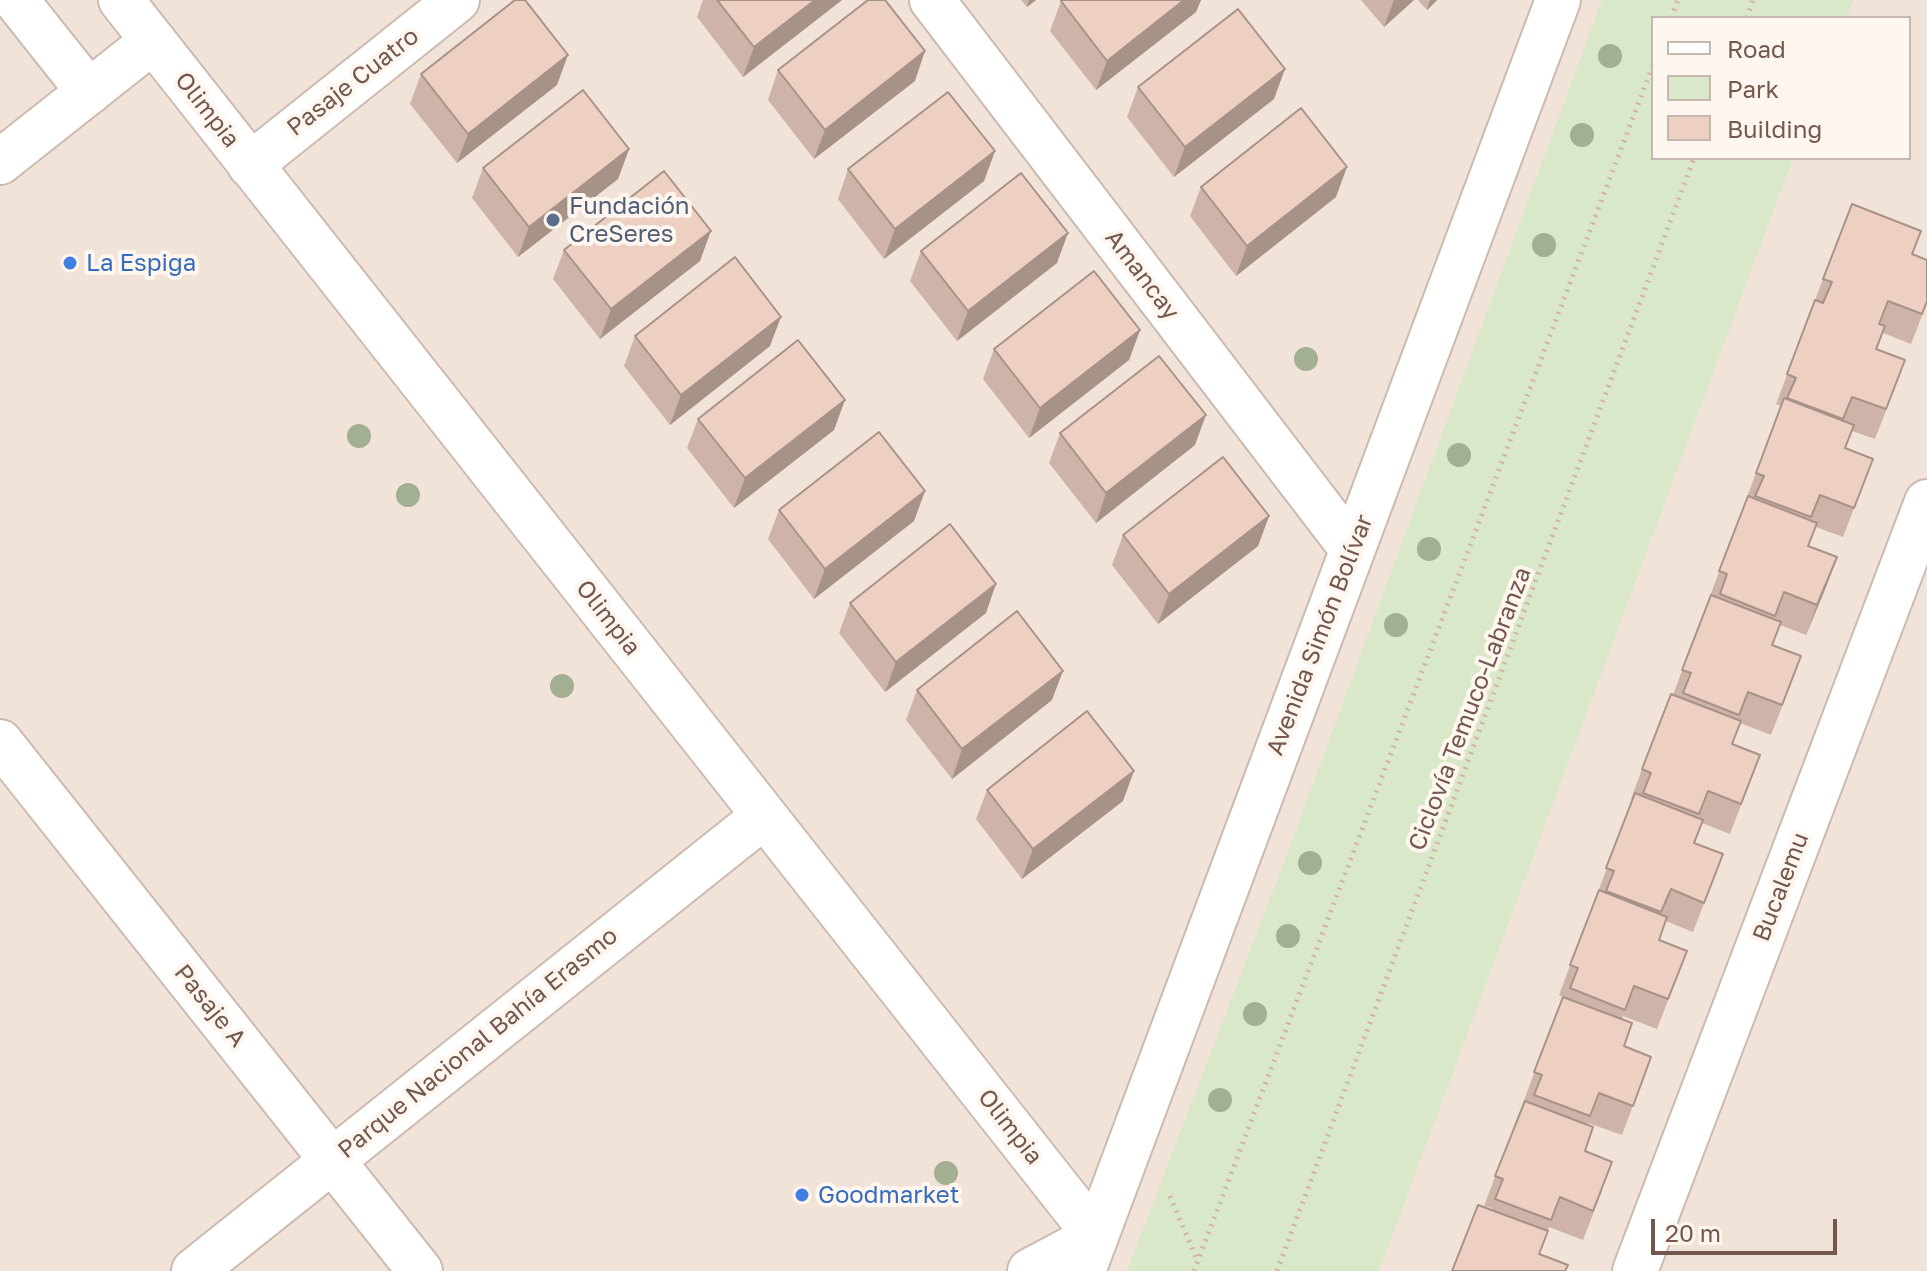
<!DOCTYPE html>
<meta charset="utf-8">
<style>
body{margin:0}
#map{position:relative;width:1927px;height:1271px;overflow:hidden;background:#fbf2e9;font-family:"Golos Text",sans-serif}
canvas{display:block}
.legend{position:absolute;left:1651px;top:16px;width:260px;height:144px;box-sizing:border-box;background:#fef6ef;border:2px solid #c6b7af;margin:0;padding:10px 14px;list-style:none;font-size:24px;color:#73584e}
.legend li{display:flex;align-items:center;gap:16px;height:40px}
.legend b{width:40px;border:2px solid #c6b7af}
.scale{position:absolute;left:1651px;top:1219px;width:186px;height:36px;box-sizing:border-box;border:4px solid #73584e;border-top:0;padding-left:10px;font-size:24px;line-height:28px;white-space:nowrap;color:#73584e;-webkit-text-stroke:6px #fef6ef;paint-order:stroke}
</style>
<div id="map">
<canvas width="1927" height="1271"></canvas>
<ul class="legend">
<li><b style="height:10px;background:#fff"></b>Road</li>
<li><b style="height:22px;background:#d8e8c8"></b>Park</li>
<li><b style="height:22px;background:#eed0c3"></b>Building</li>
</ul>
<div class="scale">20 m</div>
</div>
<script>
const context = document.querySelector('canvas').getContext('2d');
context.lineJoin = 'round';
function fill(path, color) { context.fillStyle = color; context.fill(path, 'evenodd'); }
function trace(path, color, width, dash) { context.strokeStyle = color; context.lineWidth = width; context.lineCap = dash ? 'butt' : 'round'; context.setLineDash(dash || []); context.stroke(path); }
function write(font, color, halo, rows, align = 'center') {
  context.font = font + ' "Golos Text",sans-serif'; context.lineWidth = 8; context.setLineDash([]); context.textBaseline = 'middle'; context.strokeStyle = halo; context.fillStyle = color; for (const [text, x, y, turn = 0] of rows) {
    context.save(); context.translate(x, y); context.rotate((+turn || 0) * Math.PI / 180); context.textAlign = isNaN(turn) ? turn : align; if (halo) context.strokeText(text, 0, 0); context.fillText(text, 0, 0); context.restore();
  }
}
const residential = new Path2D(`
 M 0,0 L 1927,0 L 1927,1271 L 0,1271 ZM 1653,18 L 1909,18 L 1909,158 L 1653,158 Z`);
const green = new Path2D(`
 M 1602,0 L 1853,0 L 1846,18 L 1653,18 L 1653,158 L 1793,158 L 1379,1271 L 1127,1271 L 1288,852 Z`);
const path = new Path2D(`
 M 1671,18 L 1678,0
 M 1747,18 L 1753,0
 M 1170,1196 L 1197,1260
 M 1194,1271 L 1653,65
 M 1277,1271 L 1694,158`);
const minor = new Path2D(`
 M 932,0 L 1352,549
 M 0,162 L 153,41
 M 250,165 L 457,0
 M 0,742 L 420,1271
 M 194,1271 L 764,816
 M 1030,1271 L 1096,1236
 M 1635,1271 L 1927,502`);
const tertiary = new Path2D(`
 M 16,0 L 89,92
 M 121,0 L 1096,1236
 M 1083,1271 L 1558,0`);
const trees = [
 [1610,56],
 [1582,135],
 [1544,245],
 [1306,359],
 [359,436],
 [1459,455],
 [408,495],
 [1429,549],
 [1396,625],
 [562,686],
 [1310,863],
 [1288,936],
 [1255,1014],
 [1220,1100],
 [946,1173]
];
const wall = new Path2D(`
 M 703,0 L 842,0 L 743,77 L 697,17 Z
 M 1021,0 L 1036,0 L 1027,7 Z
 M 1062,0 L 1201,0 L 1196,12 L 1096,90 L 1050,31 L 1061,1 Z
 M 1361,0 L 1414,0 L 1384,27 Z
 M 1418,0 L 1437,0 L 1427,10 Z
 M 778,70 L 915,81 L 814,159 L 768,100 Z
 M 421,74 L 557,85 L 457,163 L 410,104 Z
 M 1138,87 L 1274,99 L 1174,177 L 1127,117 Z
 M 629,149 L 618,179 L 518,257 L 472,198 L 483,168 Z
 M 995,151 L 984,181 L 884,259 L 838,199 L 848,169 Z
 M 1201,187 L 1336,197 L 1236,276 L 1190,216 Z
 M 1921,231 L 1913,254 L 1927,260 L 1927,303 L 1911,344 L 1883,333 L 1877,350 L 1894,390 L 1875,439 L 1852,431 L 1845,449 L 1873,459 L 1843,537 L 1816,527 L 1809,546 L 1826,587 L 1806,635 L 1780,625 L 1772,645 L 1790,686 L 1771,735 L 1740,723 L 1732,744 L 1760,755 L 1730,834 L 1702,823 L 1695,843 L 1723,854 L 1693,932 L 1666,921 L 1659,940 L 1687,951 L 1657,1029 L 1623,1016 L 1622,1020 L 1624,1046 L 1651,1057 L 1622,1135 L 1588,1123 L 1587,1125 L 1585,1151 L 1602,1191 L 1583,1240 L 1549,1227 L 1539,1255 L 1452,1271 L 1491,1210 L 1492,1208 L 1484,1206 L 1563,997 L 1559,995 L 1633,799 L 1631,799 L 1642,769 L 1673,695 L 1781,406 L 1776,404 L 1823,279 Z
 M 564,250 L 700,261 L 600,339 L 553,279 Z
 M 921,251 L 1057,263 L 957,341 L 910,281 Z
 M 1140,330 L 1129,360 L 1029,438 L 983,379 L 994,349 Z
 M 635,336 L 770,346 L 670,425 L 624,366 Z
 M 698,419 L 834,430 L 734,508 L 687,448 Z
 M 1060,433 L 1195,445 L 1096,523 L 1049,463 Z
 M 779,510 L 914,521 L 814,599 L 768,539 Z
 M 1269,516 L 1258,546 L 1158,624 L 1112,565 L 1123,535 Z
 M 850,603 L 986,613 L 885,692 L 839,633 Z
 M 917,690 L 1052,700 L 952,779 L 906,720 Z
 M 987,790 L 1123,801 L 1022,879 L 976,819 Z`);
const shadedWall = new Path2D(`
 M 815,0 L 842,0 L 743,77 L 754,47 Z
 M 1029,0 L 1036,0 L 1027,7 Z
 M 1184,0 L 1201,0 L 1196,12 L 1096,90 L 1107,61 Z
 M 1394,0 L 1414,0 L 1384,27 Z
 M 1430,0 L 1437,0 L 1427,10 Z
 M 925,51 L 915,81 L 814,159 L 825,130 Z
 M 568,55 L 557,85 L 457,163 L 468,134 Z
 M 1285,69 L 1274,99 L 1174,177 L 1185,147 Z
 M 629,149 L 618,179 L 518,257 L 529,227 Z
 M 995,151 L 984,181 L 884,259 L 895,229 Z
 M 1347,167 L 1336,197 L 1236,276 L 1247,246 Z
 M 711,231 L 700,261 L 600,339 L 611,309 Z
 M 1068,233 L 1057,263 L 957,341 L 968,311 Z
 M 781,317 L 770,346 L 670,425 L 681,395 Z
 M 1140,330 L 1129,360 L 1029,438 L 1040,408 Z
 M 845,400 L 834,430 L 734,508 L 745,478 Z
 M 1206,415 L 1195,445 L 1096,523 L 1106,493 Z
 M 925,491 L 914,521 L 814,599 L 825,569 Z
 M 1269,516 L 1258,546 L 1158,624 L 1169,594 Z
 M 1837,557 L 1826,587 L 1806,635 L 1817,605 Z
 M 996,584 L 986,613 L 885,692 L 896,662 Z
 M 1063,671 L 1052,700 L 952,779 L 962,749 Z
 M 1134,771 L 1123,801 L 1022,879 L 1033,849 Z`);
const building = new Path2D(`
 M 515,0 L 525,0 L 568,55 L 468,134 L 421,74 Z
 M 717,0 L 815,0 L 754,47 Z
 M 868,0 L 885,0 L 925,51 L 825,130 L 778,70 Z
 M 1062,0 L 1184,0 L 1107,61 L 1061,1 Z
 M 1238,9 L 1285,69 L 1185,147 L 1138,87 Z
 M 583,90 L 629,149 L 529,227 L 483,168 Z
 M 948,92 L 995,151 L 895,229 L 848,169 Z
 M 1301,108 L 1347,167 L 1247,246 L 1201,187 Z
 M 664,171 L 711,231 L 611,309 L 564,250 Z
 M 1021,173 L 1068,233 L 968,311 L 921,251 Z
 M 1852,204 L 1921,231 L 1912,254 L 1927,260 L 1927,301 L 1922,314 L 1888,301 L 1879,324 L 1885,326 L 1876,349 L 1905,360 L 1886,409 L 1852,397 L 1843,419 L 1787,398 L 1796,378 L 1787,374 L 1815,300 L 1823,303 L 1832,282 L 1823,279 Z
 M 735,257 L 781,317 L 681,395 L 635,336 Z
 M 1094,271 L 1140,330 L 1040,408 L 994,349 Z
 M 798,340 L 845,400 L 745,478 L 698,419 Z
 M 1159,356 L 1206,415 L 1106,493 L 1060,433 Z
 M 1784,398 L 1854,425 L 1845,448 L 1873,459 L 1854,508 L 1820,495 L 1811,517 L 1755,496 L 1764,476 L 1756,473 Z
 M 879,432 L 925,491 L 825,569 L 779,510 Z
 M 1223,457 L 1269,516 L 1169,594 L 1123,535 Z
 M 1748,496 L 1817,523 L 1808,546 L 1837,557 L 1817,605 L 1784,592 L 1775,616 L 1720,594 L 1727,574 L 1719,571 Z
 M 950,524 L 996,584 L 896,662 L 850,603 Z
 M 1711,595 L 1781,622 L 1772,645 L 1801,656 L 1782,705 L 1748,692 L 1739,715 L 1683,693 L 1691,673 L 1682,670 Z
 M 1017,611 L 1063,671 L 962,749 L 917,690 Z
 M 1671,694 L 1741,721 L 1732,744 L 1760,755 L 1741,804 L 1708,791 L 1699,814 L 1643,793 L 1651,773 L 1642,769 Z
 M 1087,711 L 1134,771 L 1033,849 L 987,790 Z
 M 1635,793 L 1703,820 L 1694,843 L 1723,854 L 1704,903 L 1671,889 L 1661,912 L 1606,891 L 1614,871 L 1606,868 Z
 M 1599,890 L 1667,917 L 1659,940 L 1687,951 L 1668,999 L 1634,986 L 1625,1010 L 1570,988 L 1578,968 L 1570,965 Z
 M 1563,997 L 1632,1023 L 1624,1046 L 1651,1057 L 1633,1106 L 1599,1093 L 1590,1116 L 1534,1095 L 1542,1075 L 1534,1072 Z
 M 1525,1101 L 1593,1127 L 1585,1151 L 1612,1162 L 1593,1211 L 1560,1197 L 1551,1220 L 1495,1199 L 1503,1179 L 1495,1176 Z
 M 1478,1205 L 1548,1231 L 1539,1254 L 1568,1265 L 1565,1271 L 1452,1271 Z`);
const markers = [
 [553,220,8,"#5c6f8a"],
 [70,263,8,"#3f7fe0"],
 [802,1195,8,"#3f7fe0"]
];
const streetNames = [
 ["Pasaje Cuatro",353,82,-38],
 ["Olimpia",207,110,52],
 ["Amancay",1142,275,53],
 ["Olimpia",608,618,52],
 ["Avenida Simón Bolívar",1320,635,-69],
 ["Ciclovía Temuco-Labranza",1470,709,-69],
 ["Bucalemu",1781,887,-69],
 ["Pasaje A",210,1006,51],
 ["Parque Nacional Bahía Erasmo",478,1043,-39],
 ["Olimpia",1010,1127,52]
];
const serviceNames = [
 ["Fundación",569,206],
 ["CreSeres",569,234]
];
const shopNames = [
 ["La Espiga",86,263],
 ["Goodmarket",818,1195]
];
fill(residential, '#f2e3d8');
fill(green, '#d8e8c8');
trace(minor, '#ccbab0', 48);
trace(tertiary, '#ccbab0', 48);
trace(path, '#d3b3a6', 5, [2, 6]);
trace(minor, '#fff', 44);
trace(tertiary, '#fff', 44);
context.fillStyle = '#a2af90';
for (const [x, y] of trees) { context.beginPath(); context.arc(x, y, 12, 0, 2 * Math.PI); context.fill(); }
fill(wall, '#cdb3a8');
fill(shadedWall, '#a79288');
fill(building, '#eed0c3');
trace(building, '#a79288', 2);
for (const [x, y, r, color] of markers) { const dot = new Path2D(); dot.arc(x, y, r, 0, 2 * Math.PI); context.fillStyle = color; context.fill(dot); trace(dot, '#fef6ef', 3); }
write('24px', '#73584e', '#fef6ef', streetNames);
write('24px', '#4e5e75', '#fef6ef', serviceNames, 'left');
write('24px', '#366cbe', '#fef6ef', shopNames, 'left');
</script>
